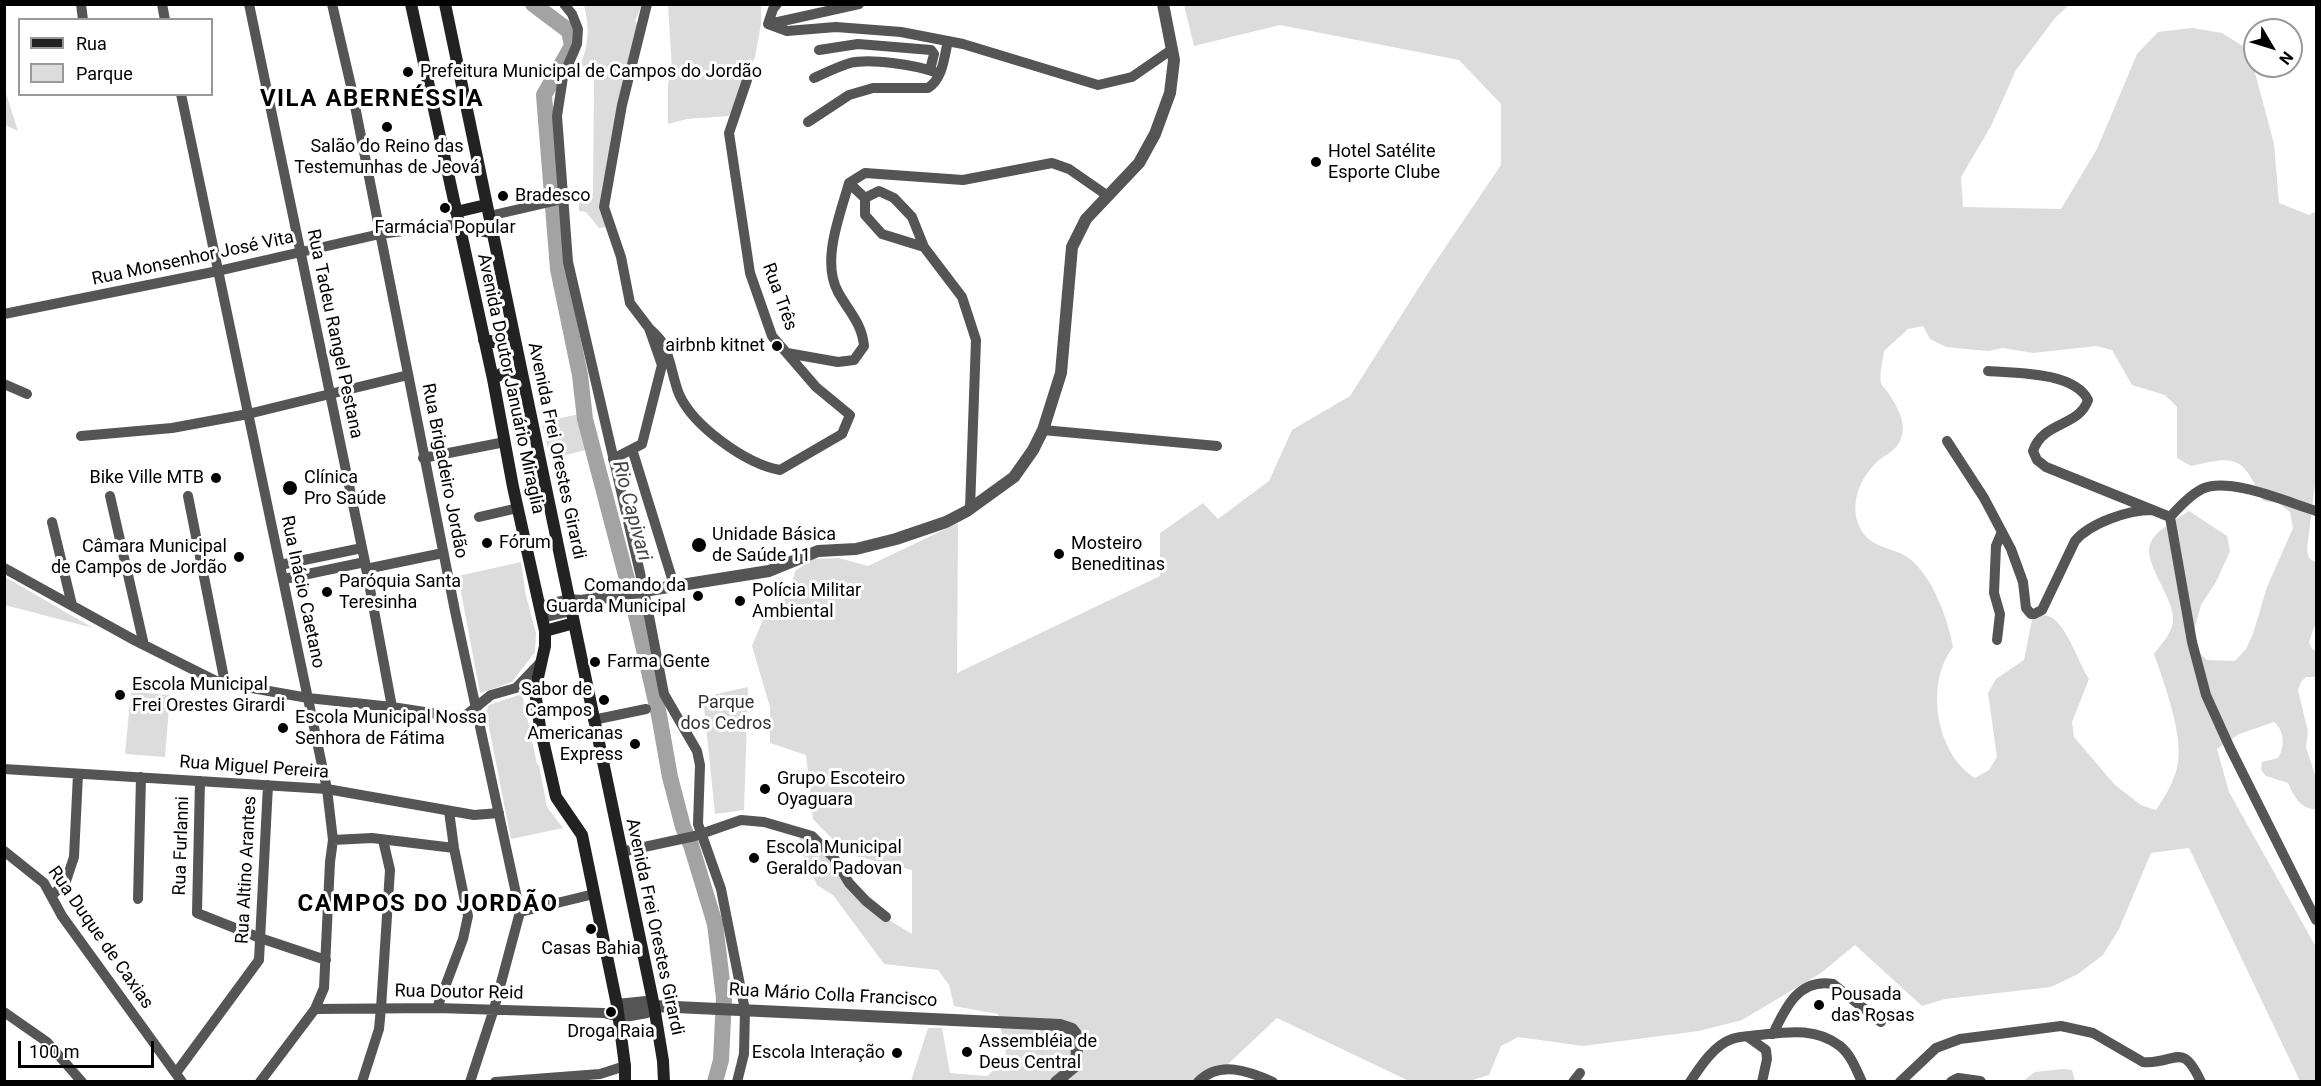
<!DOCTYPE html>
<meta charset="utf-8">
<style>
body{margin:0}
#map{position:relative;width:2321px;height:1086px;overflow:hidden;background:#fff;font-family:Roboto,sans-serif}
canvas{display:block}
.frame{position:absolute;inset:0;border:6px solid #000;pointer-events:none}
.legend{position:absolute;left:18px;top:18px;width:195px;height:78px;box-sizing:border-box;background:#fff;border:2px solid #999;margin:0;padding:8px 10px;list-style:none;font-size:18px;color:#000}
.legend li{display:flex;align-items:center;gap:12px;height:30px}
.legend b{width:30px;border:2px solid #999}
.north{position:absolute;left:2243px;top:18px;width:60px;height:60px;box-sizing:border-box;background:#fff;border:2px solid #999;border-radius:50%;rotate:128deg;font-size:16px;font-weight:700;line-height:24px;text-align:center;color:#000}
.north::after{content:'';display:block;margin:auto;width:21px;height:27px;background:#000;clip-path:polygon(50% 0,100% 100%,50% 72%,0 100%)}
.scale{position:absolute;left:18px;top:1041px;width:136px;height:27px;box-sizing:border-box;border:3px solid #000;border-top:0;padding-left:8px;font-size:18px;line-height:21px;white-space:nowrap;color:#000;-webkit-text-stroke:4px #fff;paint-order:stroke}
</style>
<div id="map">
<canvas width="2321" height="1086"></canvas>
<div class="frame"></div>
<ul class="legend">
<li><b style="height:8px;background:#222"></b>Rua</li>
<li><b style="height:16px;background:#dcdcdc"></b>Parque</li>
</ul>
<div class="north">N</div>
<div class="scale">100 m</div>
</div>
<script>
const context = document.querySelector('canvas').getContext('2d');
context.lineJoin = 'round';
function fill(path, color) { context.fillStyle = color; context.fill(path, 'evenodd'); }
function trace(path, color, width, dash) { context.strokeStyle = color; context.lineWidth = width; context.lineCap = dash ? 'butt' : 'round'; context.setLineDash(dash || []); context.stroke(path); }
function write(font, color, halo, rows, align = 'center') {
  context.font = font + ' Roboto,sans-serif'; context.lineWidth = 6; context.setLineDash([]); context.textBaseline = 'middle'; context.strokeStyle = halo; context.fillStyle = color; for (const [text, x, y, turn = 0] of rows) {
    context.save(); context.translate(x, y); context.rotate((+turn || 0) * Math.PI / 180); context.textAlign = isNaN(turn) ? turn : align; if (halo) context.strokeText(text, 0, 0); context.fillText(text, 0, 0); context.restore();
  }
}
const green = new Path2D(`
 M 584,5 L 642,5 L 635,21 L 640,26 L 604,186 L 610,227 L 599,228 L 586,212 L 579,211 L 579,197 L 593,193 L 594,81 L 589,67 L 579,66 C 590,47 589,25 584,5 Z
 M 668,5 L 761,5 L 761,24 L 755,57 L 733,110 L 728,116 L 687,119 L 668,124 L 668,84 L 672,69 Z
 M 1184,5 L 2069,5 L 2055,18 L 2016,70 L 1991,126 L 1961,177 L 1963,207 L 2061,209 L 2097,149 L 2137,54 L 2158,32 L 2192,28 L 2222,33 L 2249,50 L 2274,144 L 2279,203 L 2309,215 L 2316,211 L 2316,475 L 2307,550 L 2309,558 L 2316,563 L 2316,622 L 2309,642 L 2312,649 L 2316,651 L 2316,677 L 2306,677 L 2301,682 L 2298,690 L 2308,732 L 2306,747 L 2316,778 L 2316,810 C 2299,807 2295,798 2288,783 L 2266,776 L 2261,770 L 2262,762 L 2278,758 C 2285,747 2285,731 2274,722 L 2239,734 L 2217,749 L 2229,792 L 2316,947 L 2316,1081 L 2300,1081 L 2189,848 L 2151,853 L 2119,929 L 2103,955 L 2078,974 L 2051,987 L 1945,999 L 1922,1006 L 1855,945 L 1821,973 L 1742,1020 L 1699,1031 L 1583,1046 L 1518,1037 L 1501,1046 L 1489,1075 L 1469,1081 L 1409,1081 L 1277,1018 L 1210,1081 L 911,1081 L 928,1028 L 942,1028 L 950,1073 L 987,1076 L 1007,1059 L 998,1014 L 954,1006 L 949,985 L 938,970 L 884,964 L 833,895 L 817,885 L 798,844 L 800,837 L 811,839 L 869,908 L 912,934 L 912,870 L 847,854 L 813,819 L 806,755 L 770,743 L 770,707 L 752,646 L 766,612 L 784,600 L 792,585 L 795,571 L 813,559 L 839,558 L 868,566 L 958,523 L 957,673 L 1160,576 L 1160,533 L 1203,503 L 1218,519 L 1269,481 L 1292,430 L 1350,396 L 1430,270 L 1501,165 L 1501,104 L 1459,60 L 1280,25 L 1194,46 ZM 1923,326 L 1930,339 L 1946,347 L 1988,351 L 2003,348 L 2033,353 L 2097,346 L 2112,350 L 2132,385 L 2165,395 L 2177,407 L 2177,458 L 2191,466 C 2238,454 2243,458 2263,501 L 2278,503 L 2290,512 L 2293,528 L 2267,587 L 2253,634 L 2246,649 L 2235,661 L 2207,660 L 2196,650 L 2193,635 L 2201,605 L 2217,580 L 2230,551 L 2227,536 L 2189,511 C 2135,544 2144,547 2168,599 C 2171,607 2175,617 2172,626 C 2170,635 2160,646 2154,654 C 2164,683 2185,738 2177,768 C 2173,783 2165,797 2156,810 L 2141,805 L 2115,785 L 2074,737 L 2072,722 L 2089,679 C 2079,664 2065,620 2048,616 C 2044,615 2038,615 2033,615 L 2024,660 L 1996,679 L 1988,693 L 1997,757 L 1989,770 L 1975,778 C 1935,753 1925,683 1953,647 C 1948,618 1930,568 1902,554 C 1887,547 1869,546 1860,528 C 1849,505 1859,479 1877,462 C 1885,454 1895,452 1900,441 C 1908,425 1898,408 1889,394 C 1887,391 1882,386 1881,383 C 1879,374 1883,360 1884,351 L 1908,329 Z
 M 5,90 L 18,131 L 5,125 Z
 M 579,414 L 586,450 L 550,459 L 542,422 Z
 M 521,562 L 526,596 L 536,633 L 535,652 L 512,682 L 480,693 L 458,576 Z
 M 5,577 L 93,628 L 5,605 Z
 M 748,687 L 744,810 L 715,814 L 703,697 Z
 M 131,692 L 170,695 L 165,757 L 125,754 Z
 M 522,694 L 537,764 L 539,765 L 547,807 L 563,828 L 511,839 L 486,712 L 489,705 Z
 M 2063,1069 L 2072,1070 L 2075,1081 L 2023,1081 L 2035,1072 Z`);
const river = new Path2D(`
 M 533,4 L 569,31 L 572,46 L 544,95 L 558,269 L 580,375 L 585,419 L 633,602 L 659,715 L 670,777 L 683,827 L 691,845 L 715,924 L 724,998 L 721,1060 L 715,1082`);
const minor = new Path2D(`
 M 81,4 L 83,20
 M 162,4 L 165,20
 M 249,4 L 365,562 L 392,707
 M 332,4 L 351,86 L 455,611 L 520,912 L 494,1009 L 470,1082
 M 564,4 L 572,14 L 578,29 L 577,44 L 563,77 L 557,116 L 568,262 L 644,590 L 664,694 L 697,751 L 700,765 L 698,824 L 721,889 L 745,1010 L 744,1054 L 737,1082
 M 768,24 L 787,31 L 836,27 L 901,32 L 963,44 L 1098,85 L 1132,77 L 1171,50
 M 768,24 L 773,9 L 777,4
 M 769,24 L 859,4
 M 819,50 L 858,44 L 931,50 L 934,54 L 930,70
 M 814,78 C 825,73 837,67 850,63 C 870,58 915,65 935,72
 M 181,94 L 327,789 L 333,840 L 330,862 L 324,988 L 315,1009 L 260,1082
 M 808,122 L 849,95 L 873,88 L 928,88 C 943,79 944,57 948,41
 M 849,183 L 865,198 L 865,215 L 882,234 L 924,247
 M 865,198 L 879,191 L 894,198 L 912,217 L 924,247 L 962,297 L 976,340 L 970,509
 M 489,216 L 563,199
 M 4,314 L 218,271 L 380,234 L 449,225 L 458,226
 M 649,328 C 654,333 661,339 664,345 C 671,361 673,379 679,394 C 693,426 746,464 780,470 L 842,434 L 850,415 L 816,387 L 772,336 L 750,273 L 729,133 L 747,80
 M 787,353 L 838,362 L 854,360 L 864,346 C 862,323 849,312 838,292 C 821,261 840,215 849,183 L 865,173 L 963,180 L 1052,163 L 1069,169 L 1108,196
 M 1988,371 C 2016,373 2074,372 2088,400 C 2079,427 2043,421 2033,451 L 2037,460 L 2046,467 L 2170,517 C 2179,507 2190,495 2202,489 C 2229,476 2289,503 2316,511
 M 4,384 L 27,394
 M 1043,430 L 1217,446
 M 81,436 L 172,428 L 248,414 L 408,375
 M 1947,441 L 1984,498 L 2011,549 L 2023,582 L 2026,608 L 2031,614 L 2034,614 L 2042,610 L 2075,541 C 2090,523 2128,510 2152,510
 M 632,449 L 674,585
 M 423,458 L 505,442
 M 613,459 L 642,444 L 662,365 L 649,328 L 630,303 L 621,257 L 604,207 L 622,105 L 647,4
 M 110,496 L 144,645
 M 188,496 L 225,683
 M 479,517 L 518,508
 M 2170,517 L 2192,642 L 2206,695 L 2230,748 L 2316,920
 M 52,522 L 72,605
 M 280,565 L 362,548
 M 4,568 L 136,641 L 218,682 L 308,698 L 392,707 L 457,717 L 465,716 L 491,695 L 516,688 L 541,662
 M 366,569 L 443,553
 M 284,579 L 365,562
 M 1997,640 L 2000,614 L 1994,593 L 1996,546 L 2001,534
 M 593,720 L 646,709
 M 4,769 L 327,789 L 474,815 L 499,813
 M 200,781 L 197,913 L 260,938 L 326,960
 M 333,840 L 372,838 L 454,848
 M 4,851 L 44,883 L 62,916 L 182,1082
 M 621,852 L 695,836 L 741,820 L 764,822 L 812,836 L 834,858 L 849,883 L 866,901 L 886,917
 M 52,895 L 65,884 L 74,857 L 78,774
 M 138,899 L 141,777
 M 520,912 L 594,894
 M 437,1008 L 463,939 L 468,916 L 454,848 L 449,811
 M 315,1009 L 437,1008 L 604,1013 L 619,1017
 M 4,1012 L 47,1042 L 82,1082
 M 1773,1034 C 1785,1009 1798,978 1833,984 L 1881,1022
 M 1748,1037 L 1766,1050 L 1767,1059 L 1762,1082
 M 176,1073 L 259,960 L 268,785
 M 362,1082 L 379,1029 L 381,1008 L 390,870 L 383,840
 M 495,1082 L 600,1074 L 625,1066
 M 1198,1082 C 1219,1060 1249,1071 1273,1082
 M 1573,1082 L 1580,1073
 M 1690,1082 C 1700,1067 1714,1045 1732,1039 C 1740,1036 1751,1036 1759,1035 C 1787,1032 1816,1027 1840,1046 C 1851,1055 1856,1069 1862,1082
 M 1900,1082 L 1936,1048 L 1960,1039 L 2061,1026 L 2093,1033 L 2143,1062 C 2176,1065 2181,1039 2201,1082`);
const tertiary = new Path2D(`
 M 540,607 L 569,600 L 581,601 L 769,571 L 818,551 L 856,549 L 896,539 L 946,522 L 967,511 L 1014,477 L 1033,450 L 1043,430 L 1061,373 L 1072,247 L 1086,219 L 1139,163 L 1155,134 L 1170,93 L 1174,60 L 1163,4
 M 542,617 L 571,610 L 578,604
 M 617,1005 L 646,1002 L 654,1006 L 1060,1025 L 1072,1029 L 1076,1034 L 1077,1060 L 1074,1067 L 1056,1082
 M 619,1017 L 647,1012 L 654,1006
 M 1952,1082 L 1958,1079 L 1980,1082`);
const secondary = new Path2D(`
 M 411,4 L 493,379 L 513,487 L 545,631 L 545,646 L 535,691 L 540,727 L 556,797 L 582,835 L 617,1005 L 625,1066 L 625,1082
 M 445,4 L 654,1006 L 663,1061 L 664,1082
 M 456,212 L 486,205
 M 458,226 L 491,232
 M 484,340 L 500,343 L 513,333
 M 493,379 L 506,371 L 522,374
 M 545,631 L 574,623`);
const markers = [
 [408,72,6,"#000"],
 [387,127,6,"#000"],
 [1316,162,6,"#000"],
 [503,196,6,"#000"],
 [445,208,6,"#000"],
 [777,346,6,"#000"],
 [216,478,6,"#000"],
 [290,488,8,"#000"],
 [487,543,6,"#000"],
 [699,545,8,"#000"],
 [1059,554,6,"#000"],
 [239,557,6,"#000"],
 [327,592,6,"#000"],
 [698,596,6,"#000"],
 [740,601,6,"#000"],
 [595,662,6,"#000"],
 [120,695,6,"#000"],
 [604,700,6,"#000"],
 [283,728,6,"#000"],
 [635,744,6,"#000"],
 [765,789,6,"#000"],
 [754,858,6,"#000"],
 [591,929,6,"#000"],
 [1819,1005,6,"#000"],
 [611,1012,6,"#000"],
 [967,1052,6,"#000"],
 [897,1053,6,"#000"]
];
const poiNames = [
 ["Prefeitura Municipal de Campos do Jordão",420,72],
 ["Salão do Reino das",387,147,"center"],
 ["Testemunhas de Jeová",387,168,"center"],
 ["Hotel Satélite",1328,152],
 ["Esporte Clube",1328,173],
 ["Bradesco",515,196],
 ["Farmácia Popular",445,228,"center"],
 ["airbnb kitnet",765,346,"right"],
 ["Bike Ville MTB",204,478,"right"],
 ["Clínica",304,478],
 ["Pro Saúde",304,499],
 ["Unidade Básica",712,535],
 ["de Saúde 11",712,556],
 ["Fórum",499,543],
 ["Mosteiro",1071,544],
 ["Beneditinas",1071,565],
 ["Câmara Municipal",227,547,"right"],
 ["de Campos de Jordão",227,568,"right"],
 ["Paróquia Santa",339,582],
 ["Teresinha",339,603],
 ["Comando da",686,586,"right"],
 ["Guarda Municipal",686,607,"right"],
 ["Polícia Militar",752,591],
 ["Ambiental",752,612],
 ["Farma Gente",607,662],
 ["Escola Municipal",132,685],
 ["Frei Orestes Girardi",132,706],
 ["Sabor de",592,690,"right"],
 ["Campos",592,711,"right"],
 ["Escola Municipal Nossa",295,718],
 ["Senhora de Fátima",295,739],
 ["Americanas",623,734,"right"],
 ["Express",623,755,"right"],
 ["Grupo Escoteiro",777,779],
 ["Oyaguara",777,800],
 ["Escola Municipal",766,848],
 ["Geraldo Padovan",766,869],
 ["Casas Bahia",591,949,"center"],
 ["Pousada",1831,995],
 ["das Rosas",1831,1016],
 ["Droga Raia",611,1032,"center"],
 ["Assembléia de",979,1042],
 ["Deus Central",979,1063],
 ["Escola Interação",885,1053,"right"]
];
const streetNames = [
 ["Rua Monsenhor José Vita",193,259,-12],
 ["Rua Três",779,297,70],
 ["Rua Tadeu Rangel Pestana",334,334,78],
 ["Avenida Doutor Januário Miraglia",510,384,78],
 ["Avenida Frei Orestes Girardi",556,451,78],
 ["Rua Brigadeiro Jordão",444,471,79],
 ["Rua Inácio Caetano",302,592,78],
 ["Rua Miguel Pereira",254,768,4],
 ["Rua Furlanni",182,846,-88],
 ["Rua Altino Arantes",247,870,-87],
 ["Avenida Frei Orestes Girardi",654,927,78],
 ["Rua Duque de Caxias",100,938,55],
 ["Rua Doutor Reid",459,993,1],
 ["Rua Mário Colla Francisco",833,996,3]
];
const parkNames = [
 ["Parque",726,703],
 ["dos Cedros",726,724]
];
const waterNames = [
 ["Rio Capivari",631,511,75]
];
const districtNames = [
 ["VILA ABERNÉSSIA",372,100],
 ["CAMPOS DO JORDÃO",428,905]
];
fill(green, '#dcdcdc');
trace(river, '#a3a3a3', 16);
trace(minor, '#555', 10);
trace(tertiary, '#555', 12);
trace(secondary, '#222', 12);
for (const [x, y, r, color] of markers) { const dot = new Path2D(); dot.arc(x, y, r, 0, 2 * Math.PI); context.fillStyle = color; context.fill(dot); trace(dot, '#fff', 2); }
write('18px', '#000', '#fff', poiNames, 'left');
write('18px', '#000', '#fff', streetNames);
write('18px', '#333', '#fff', parkNames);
write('italic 20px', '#444', '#fff', waterNames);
context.letterSpacing = '1.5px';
write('bold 24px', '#000', '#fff', districtNames);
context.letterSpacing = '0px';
</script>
